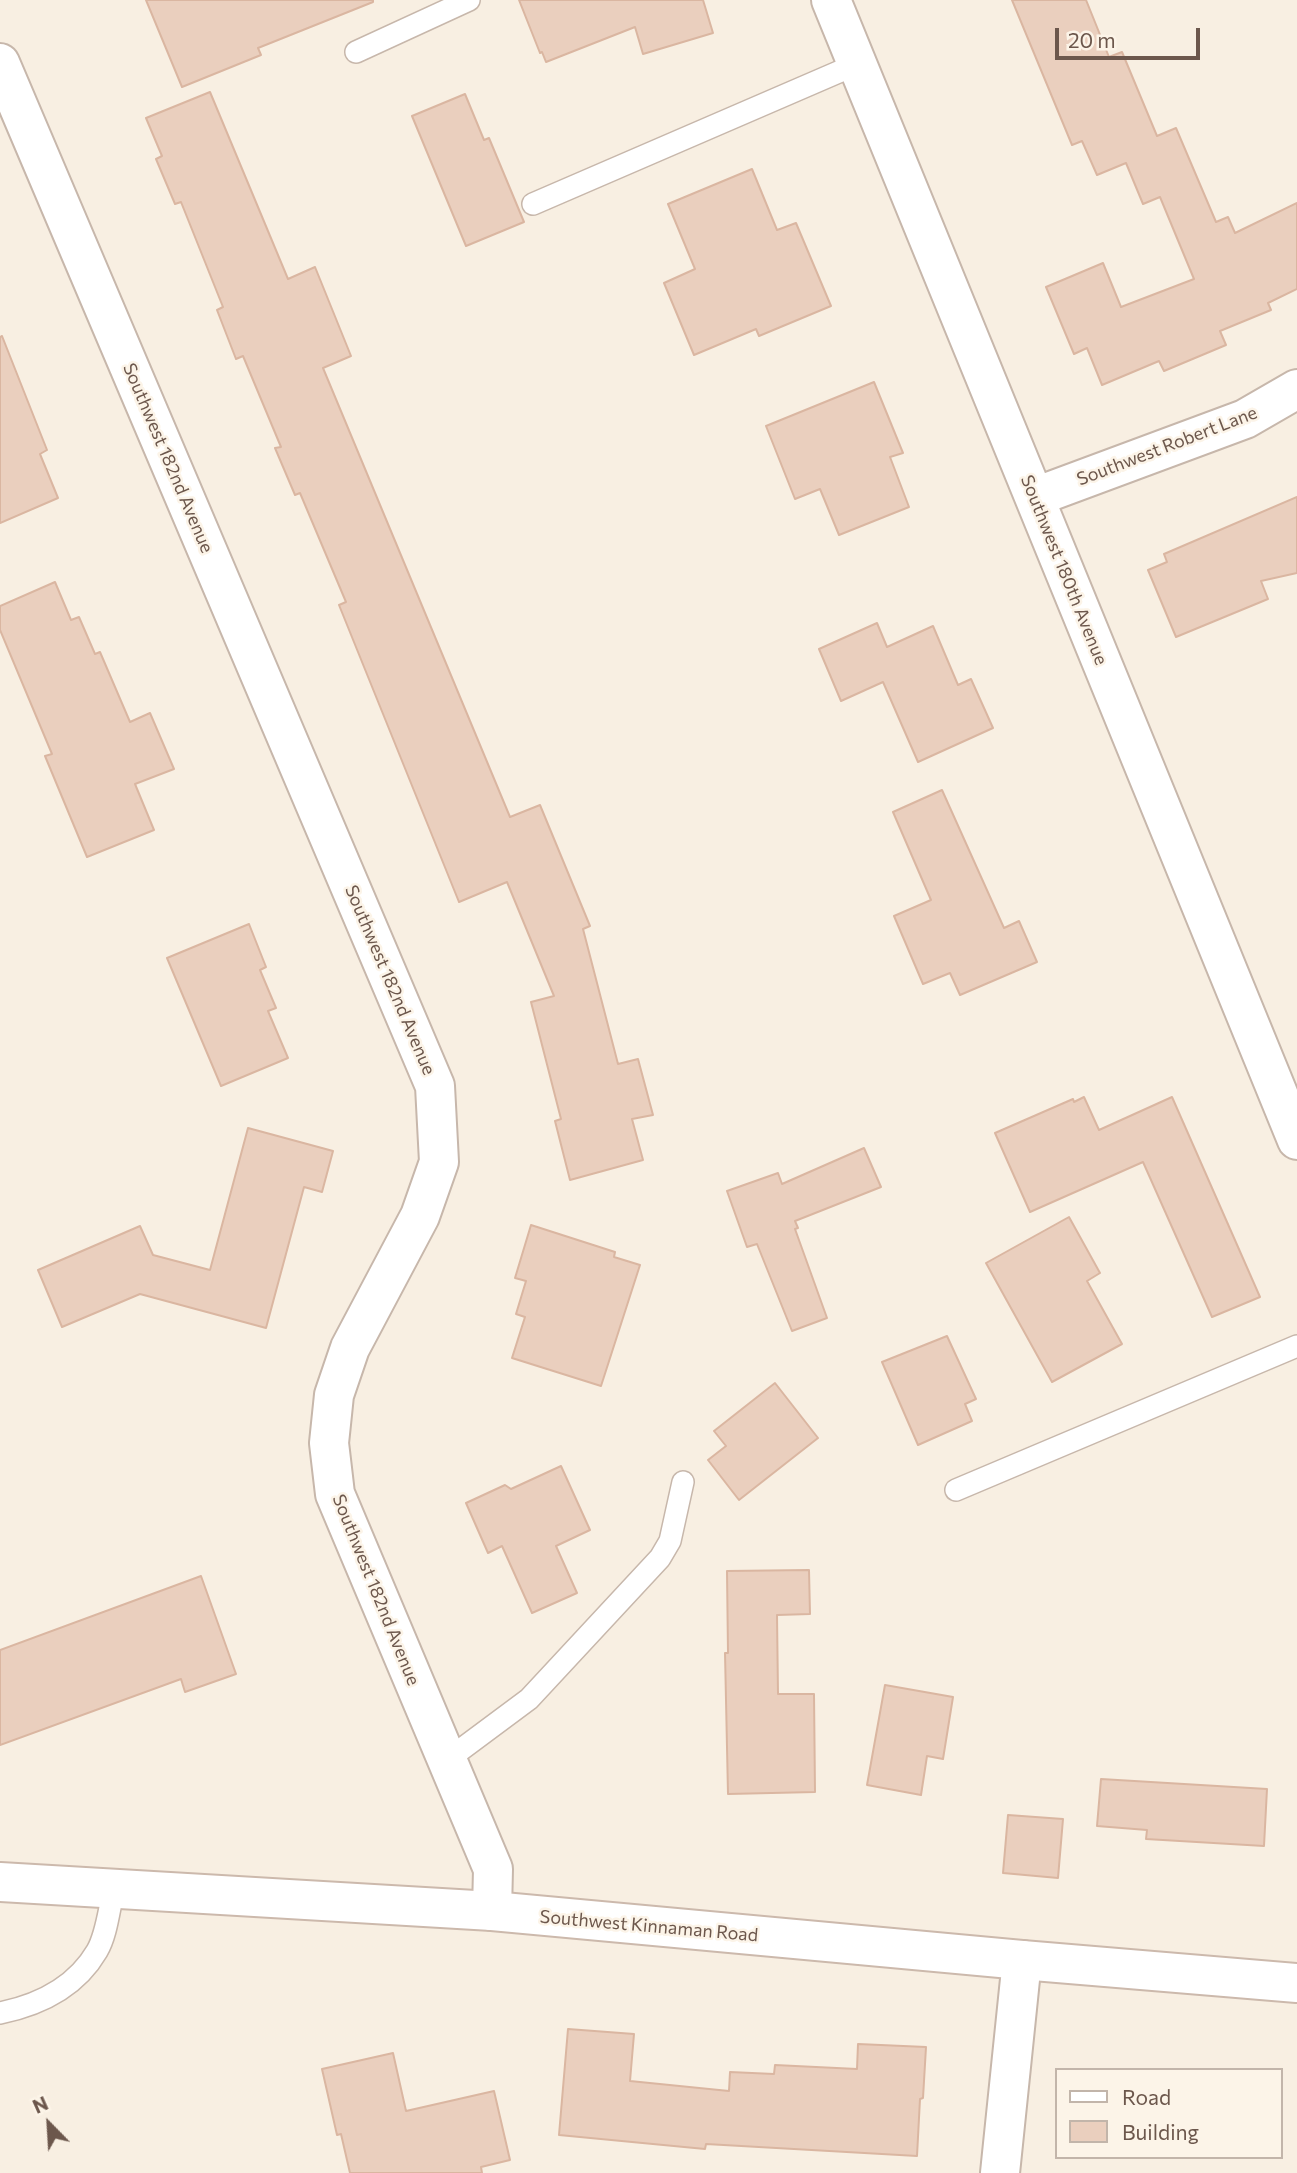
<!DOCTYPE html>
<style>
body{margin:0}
#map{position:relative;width:1297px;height:2173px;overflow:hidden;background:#f8efe2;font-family:Commissioner,sans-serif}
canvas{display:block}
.legend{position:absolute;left:1055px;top:2068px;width:228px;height:91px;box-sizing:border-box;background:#fcf4e8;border:2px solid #c2b5aa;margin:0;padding:9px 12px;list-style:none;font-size:21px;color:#6c574c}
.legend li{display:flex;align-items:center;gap:14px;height:35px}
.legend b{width:35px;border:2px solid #c2b5aa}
.north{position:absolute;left:14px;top:2089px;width:70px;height:70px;-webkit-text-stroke:5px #fcf4e8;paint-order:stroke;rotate:336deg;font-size:19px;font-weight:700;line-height:28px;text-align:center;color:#6c574c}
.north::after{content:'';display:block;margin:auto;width:24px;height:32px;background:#6c574c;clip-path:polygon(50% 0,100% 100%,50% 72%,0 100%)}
.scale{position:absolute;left:1055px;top:28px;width:145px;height:32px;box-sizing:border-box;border:4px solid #6c574c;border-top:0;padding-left:9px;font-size:21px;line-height:24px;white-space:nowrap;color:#6c574c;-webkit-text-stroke:5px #fcf4e8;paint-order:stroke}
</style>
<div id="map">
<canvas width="1297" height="2173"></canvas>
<ul class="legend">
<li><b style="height:9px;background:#fff"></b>Road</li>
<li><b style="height:19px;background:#eacfbe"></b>Building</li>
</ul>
<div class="north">N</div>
<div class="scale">20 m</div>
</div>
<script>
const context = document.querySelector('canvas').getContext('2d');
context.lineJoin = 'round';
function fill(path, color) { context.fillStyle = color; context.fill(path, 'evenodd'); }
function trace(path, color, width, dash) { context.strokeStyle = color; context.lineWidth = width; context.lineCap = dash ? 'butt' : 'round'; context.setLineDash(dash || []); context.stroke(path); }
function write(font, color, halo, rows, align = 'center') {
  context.font = font + ' Commissioner,sans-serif'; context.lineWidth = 5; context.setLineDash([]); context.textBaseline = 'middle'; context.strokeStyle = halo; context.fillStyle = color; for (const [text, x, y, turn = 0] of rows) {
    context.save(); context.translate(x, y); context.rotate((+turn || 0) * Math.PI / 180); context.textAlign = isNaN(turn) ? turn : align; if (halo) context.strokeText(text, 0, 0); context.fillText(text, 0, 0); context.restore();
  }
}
const building = new Path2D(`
 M 146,0 L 373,0 L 373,2 L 258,48 L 261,55 L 182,87 Z
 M 519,0 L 703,0 L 713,33 L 643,54 L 635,27 L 546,62 L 542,52 L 540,53 Z
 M 1012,0 L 1086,0 L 1109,57 L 1122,52 L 1157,136 L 1176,128 L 1216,222 L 1228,217 L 1235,233 L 1297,203 L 1297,289 L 1268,303 L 1271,310 L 1220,331 L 1226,345 L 1164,371 L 1159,361 L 1102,385 L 1087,348 L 1074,354 L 1046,287 L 1103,263 L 1121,307 L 1194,279 L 1160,197 L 1143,204 L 1126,163 L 1097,175 L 1082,141 L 1072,145 Z
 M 210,92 L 288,279 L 315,267 L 351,356 L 323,368 L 510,817 L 540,805 L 590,926 L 583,929 L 618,1064 L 638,1059 L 653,1115 L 632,1119 L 643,1160 L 570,1180 L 555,1121 L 561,1119 L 531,1002 L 554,996 L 507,882 L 459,902 L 339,605 L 346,602 L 300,493 L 295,495 L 275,448 L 281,447 L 243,356 L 236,359 L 217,310 L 223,307 L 181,202 L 175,204 L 156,159 L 162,156 L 146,118 Z
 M 465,94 L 484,140 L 489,138 L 524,222 L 466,246 L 412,116 Z
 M 752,169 L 777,230 L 796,223 L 831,306 L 759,336 L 756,329 L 694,355 L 664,283 L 695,269 L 668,204 Z
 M 2,336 L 47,450 L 40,454 L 58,498 L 0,523 L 0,337 Z
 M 874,382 L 903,453 L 890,457 L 909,507 L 839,535 L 820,489 L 795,499 L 766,426 Z
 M 1297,497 L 1297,573 L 1261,581 L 1268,599 L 1176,637 L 1148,570 L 1167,562 L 1164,554 Z
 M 55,582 L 71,620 L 79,617 L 95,654 L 100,652 L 130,722 L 150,713 L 174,769 L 135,784 L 154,830 L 87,857 L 45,756 L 52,754 L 0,630 L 0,606 Z
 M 877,623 L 887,647 L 933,626 L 958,685 L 971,679 L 993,728 L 918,762 L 883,682 L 841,701 L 819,649 Z
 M 942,790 L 1004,928 L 1019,921 L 1037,962 L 960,995 L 950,973 L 923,984 L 894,916 L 931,900 L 893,812 Z
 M 249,924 L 266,967 L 260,970 L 276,1008 L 268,1011 L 288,1058 L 221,1086 L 167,958 Z
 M 1084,1097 L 1099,1130 L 1172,1097 L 1260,1297 L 1212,1317 L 1143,1162 L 1030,1212 L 995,1133 L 1073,1099 L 1074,1102 Z
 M 248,1128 L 333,1151 L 322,1192 L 304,1187 L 266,1328 L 140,1294 L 62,1327 L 38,1270 L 140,1226 L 153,1255 L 210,1270 Z
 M 864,1148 L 881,1187 L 795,1221 L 798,1228 L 795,1229 L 827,1318 L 792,1331 L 757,1244 L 747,1247 L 727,1191 L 778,1173 L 782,1184 Z
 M 1069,1217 L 1100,1273 L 1087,1281 L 1122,1344 L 1052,1382 L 986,1263 Z
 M 531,1225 L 615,1252 L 614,1257 L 640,1265 L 601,1386 L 512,1358 L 525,1317 L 516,1314 L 526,1281 L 515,1278 Z
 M 947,1336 L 976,1399 L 965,1404 L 972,1421 L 918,1445 L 882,1362 Z
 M 775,1383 L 818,1438 L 739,1500 L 708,1460 L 726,1446 L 714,1431 Z
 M 561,1466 L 590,1530 L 556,1546 L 577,1593 L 532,1613 L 502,1546 L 488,1553 L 466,1503 L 505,1485 L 511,1489 Z
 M 809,1570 L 810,1614 L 777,1615 L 778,1694 L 814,1694 L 815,1792 L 728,1794 L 725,1653 L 728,1653 L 727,1571 Z
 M 201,1576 L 236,1674 L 185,1692 L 181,1679 L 0,1745 L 0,1650 Z
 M 885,1685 L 953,1697 L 943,1759 L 927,1756 L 921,1795 L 867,1785 Z
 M 1101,1779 L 1267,1789 L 1264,1846 L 1146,1839 L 1147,1830 L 1097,1826 Z
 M 1008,1815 L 1063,1819 L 1058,1878 L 1003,1873 Z
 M 568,2029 L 634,2034 L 630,2081 L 729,2091 L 730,2072 L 774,2074 L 775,2065 L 857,2069 L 858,2044 L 926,2047 L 923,2098 L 920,2099 L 917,2156 L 706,2144 L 705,2149 L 559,2135 Z
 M 393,2053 L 406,2111 L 494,2091 L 510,2160 L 481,2167 L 482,2173 L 350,2173 L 341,2134 L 337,2135 L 322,2069 Z`);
const service = new Path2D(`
 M 356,52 L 469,0
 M 533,204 L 857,64
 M 956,1490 L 1297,1346
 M 447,1760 L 529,1699 L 660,1558 L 670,1541 L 683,1482
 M 0,2013 C 39,2005 76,1987 97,1951 C 107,1934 109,1908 114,1889`);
const minor = new Path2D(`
 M 831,0 L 1297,1140
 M 0,63 L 435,1086 L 439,1162 L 420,1216 L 350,1348 L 334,1395 L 329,1443 L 335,1494 L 493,1869 L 492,1911
 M 1035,497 L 1245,419 L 1297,389
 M 1000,2173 L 1022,1960`);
const secondary = new Path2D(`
 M 0,1882 L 492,1911 L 1022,1960 L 1297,1983`);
const streetNames = [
 ["Southwest Robert Lane",1167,446,-21],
 ["Southwest 182nd Avenue",168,458,67],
 ["Southwest 180th Avenue",1064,570,68],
 ["Southwest 182nd Avenue",390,980,67],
 ["Southwest 182nd Avenue",376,1590,68],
 ["Southwest Kinnaman Road",649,1926,5]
];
fill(building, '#eacfbe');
trace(building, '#dab6a1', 2);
trace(service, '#c7b7ab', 24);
trace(minor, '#c7b7ab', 42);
trace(secondary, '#ccb9ac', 42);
trace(service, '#fff', 21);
trace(minor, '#fff', 38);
trace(secondary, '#fff', 38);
write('18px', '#6c574c', '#fcf4e8', streetNames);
</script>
